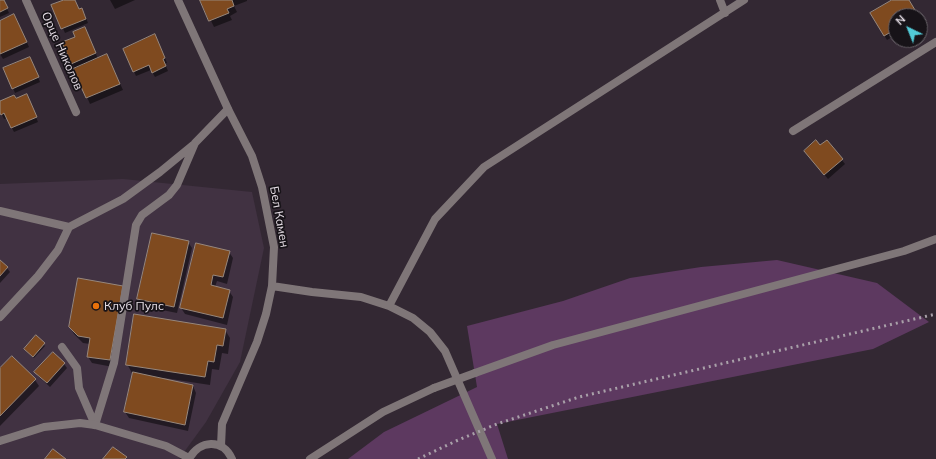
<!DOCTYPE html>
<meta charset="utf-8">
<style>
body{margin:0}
#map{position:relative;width:936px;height:459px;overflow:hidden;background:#332833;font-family:Mulish,sans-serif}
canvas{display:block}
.north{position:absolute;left:888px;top:8px;width:40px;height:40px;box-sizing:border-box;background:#171318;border:1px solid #6a646a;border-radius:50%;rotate:317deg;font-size:11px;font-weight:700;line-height:16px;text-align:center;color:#e6dee6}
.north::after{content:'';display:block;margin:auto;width:14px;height:18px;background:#52cbd8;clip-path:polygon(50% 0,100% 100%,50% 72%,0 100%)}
</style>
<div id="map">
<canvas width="936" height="459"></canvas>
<div class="north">N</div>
</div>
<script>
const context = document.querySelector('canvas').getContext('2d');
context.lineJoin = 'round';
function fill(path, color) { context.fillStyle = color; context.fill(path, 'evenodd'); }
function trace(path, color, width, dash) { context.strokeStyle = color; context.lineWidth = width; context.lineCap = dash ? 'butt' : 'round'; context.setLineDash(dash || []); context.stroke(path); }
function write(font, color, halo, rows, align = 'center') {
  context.font = font + ' Mulish,sans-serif'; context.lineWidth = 3.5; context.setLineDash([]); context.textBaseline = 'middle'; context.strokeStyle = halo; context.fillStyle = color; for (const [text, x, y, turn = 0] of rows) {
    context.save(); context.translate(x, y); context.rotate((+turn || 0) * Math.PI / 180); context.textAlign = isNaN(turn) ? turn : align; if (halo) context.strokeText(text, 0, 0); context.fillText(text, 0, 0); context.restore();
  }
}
const built = new Path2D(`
 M 123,179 L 252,192 L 264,248 L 240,362 L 206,422 L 179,459 L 0,459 L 0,184 Z`);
const green = new Path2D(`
 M 777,260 L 877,283 L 929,322 L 873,349 L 497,424 L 508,459 L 348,459 L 384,432 L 477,387 L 467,326 L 563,301 L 630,278 L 701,267 Z`);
const shadow = new Path2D(`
 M 0,0 L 3,0 L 9,13 L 0,17 Z
 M 66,0 L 75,0 L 79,10 L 84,13 L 88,23 L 65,33 L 53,6 Z
 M 110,0 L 135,0 L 115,9 Z
 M 201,0 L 247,0 L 247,1 L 234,6 L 237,12 L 230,16 L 232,20 L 214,27 Z
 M 894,0 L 907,0 L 917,16 L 896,16 L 896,35 L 887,40 L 871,14 Z
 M 17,20 L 29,47 L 3,59 L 0,54 L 0,22 Z
 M 87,33 L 98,59 L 107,56 L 123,90 L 90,104 L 72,63 L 77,37 Z
 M 157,40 L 167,63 L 165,64 L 168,71 L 155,77 L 151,70 L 136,76 L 124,49 Z
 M 30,58 L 40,82 L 15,93 L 13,88 Z
 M 29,99 L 38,122 L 14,132 L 7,118 L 4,119 L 2,115 L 0,110 L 0,102 L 16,100 Z
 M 827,141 L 845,164 L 828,179 L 805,151 L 820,147 Z
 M 188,242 L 192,248 L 177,313 L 142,306 L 138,299 Z
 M 229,252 L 233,258 L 227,284 L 217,281 L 215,287 L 229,291 L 233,297 L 227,325 L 185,314 L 181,308 Z
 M 0,261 L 7,268 L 10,272 L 0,283 Z
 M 122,287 L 113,367 L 92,363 L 88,357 L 90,344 L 83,343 L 74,334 L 70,327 Z
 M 225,330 L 230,338 L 228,354 L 222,353 L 219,370 L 212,369 L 210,385 L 164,378 L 164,380 L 193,386 L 196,393 L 188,431 L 129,418 L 125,412 L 134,373 L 132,373 L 127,364 Z
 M 36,336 L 45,346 L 34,358 L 26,351 Z
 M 64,364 L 67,368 L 50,387 L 38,376 L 36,372 Z
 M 0,369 L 35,380 L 39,386 L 0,426 Z`);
const building = new Path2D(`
 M 0,0 L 4,0 L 8,8 L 0,12 Z
 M 64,0 L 75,0 L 79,9 L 82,8 L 86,19 L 61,29 L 51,5 Z
 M 200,0 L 232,0 L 234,6 L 227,9 L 229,13 L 209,21 Z
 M 892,0 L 909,0 L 918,15 L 896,16 L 896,29 L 884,36 L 870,13 Z
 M 14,14 L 27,42 L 0,54 L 0,21 Z
 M 85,27 L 96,53 L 71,64 L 62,42 L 75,37 L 73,32 Z
 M 155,34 L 165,58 L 163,59 L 166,66 L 152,73 L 149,65 L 133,72 L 123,49 Z
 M 107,54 L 120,84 L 86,98 L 73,69 Z
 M 30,57 L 39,77 L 12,89 L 3,68 Z
 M 27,94 L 37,117 L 11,128 L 4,113 L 1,115 L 0,113 L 0,101 L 14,95 L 16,98 Z
 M 816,140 L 820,145 L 827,140 L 843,159 L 824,175 L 804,151 Z
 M 152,233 L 189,241 L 174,307 L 137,299 Z
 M 196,243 L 230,251 L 223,277 L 213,275 L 211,285 L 230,290 L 223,318 L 180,308 Z
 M 0,260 L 8,267 L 0,276 Z
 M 78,278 L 123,286 L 110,360 L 87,357 L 90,338 L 78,336 L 69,327 Z
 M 134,314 L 226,329 L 223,346 L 217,345 L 214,362 L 208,361 L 205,377 L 126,365 Z
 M 36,335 L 45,343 L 33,357 L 24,349 Z
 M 53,352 L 65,363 L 47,383 L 34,372 Z
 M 12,356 L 36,379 L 0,416 L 0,368 Z
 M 133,372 L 193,385 L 185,425 L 124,412 Z
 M 113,447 L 127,457 L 125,459 L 103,459 Z
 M 53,449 L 66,459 L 45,459 Z`);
const service = new Path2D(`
 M 0,211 L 69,227 L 123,199 L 160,172 L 193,145
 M 0,317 L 38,276 L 58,250 L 69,227
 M 62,347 L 77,368 L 79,388 L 95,425
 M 95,425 L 114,363 L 136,225 L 142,215 L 169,195 L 177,185 L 195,143 L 228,109`);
const minor = new Path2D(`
 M 26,0 L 76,112
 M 178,0 L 228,109 L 252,156 L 262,187 L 274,247 L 272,286 L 266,314 L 257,342 L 222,424 L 221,446
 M 720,0 L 725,13
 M 793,131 L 936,42
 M 272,286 L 312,292 L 361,297 L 389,306 L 413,318 L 430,332 L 445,351 L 492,459
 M 389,306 L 435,219 L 484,167 L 744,0
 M 0,441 L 44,427 L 80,423 L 95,425 L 166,446 L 189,458
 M 189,459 C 199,440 223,438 232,459`);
const tertiary = new Path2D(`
 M 475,373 L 553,345 L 904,251 L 936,239
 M 310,459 L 383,412 L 434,388`);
const rail = new Path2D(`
 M 418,459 L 456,441 L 497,424 L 579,397 L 936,314`);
const tertiaryBridge = new Path2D(`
 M 434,388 L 475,373`);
const markers = [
 [96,306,4,"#e8710a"]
];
const streetNames = [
 ["Орце Николов",62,51,66],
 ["Бел Камен",279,217,80]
];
const poiNames = [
 ["Клуб Пулс",104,306]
];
fill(built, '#413242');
fill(green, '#5d3960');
fill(shadow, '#0007');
fill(building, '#7f4a1f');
trace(building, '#97877c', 1);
trace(service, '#7f7678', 8);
trace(minor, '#7f7678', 8);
trace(tertiary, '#7f7678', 8);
trace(rail, '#a9a0a9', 3, [2, 4]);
trace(tertiaryBridge, '#7f7678', 8);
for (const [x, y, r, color] of markers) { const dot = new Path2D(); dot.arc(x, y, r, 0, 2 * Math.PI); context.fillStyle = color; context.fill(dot); trace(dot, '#171318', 1.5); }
write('12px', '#e6dee6', '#171318', streetNames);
write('12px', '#e6dee6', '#171318', poiNames, 'left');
</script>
